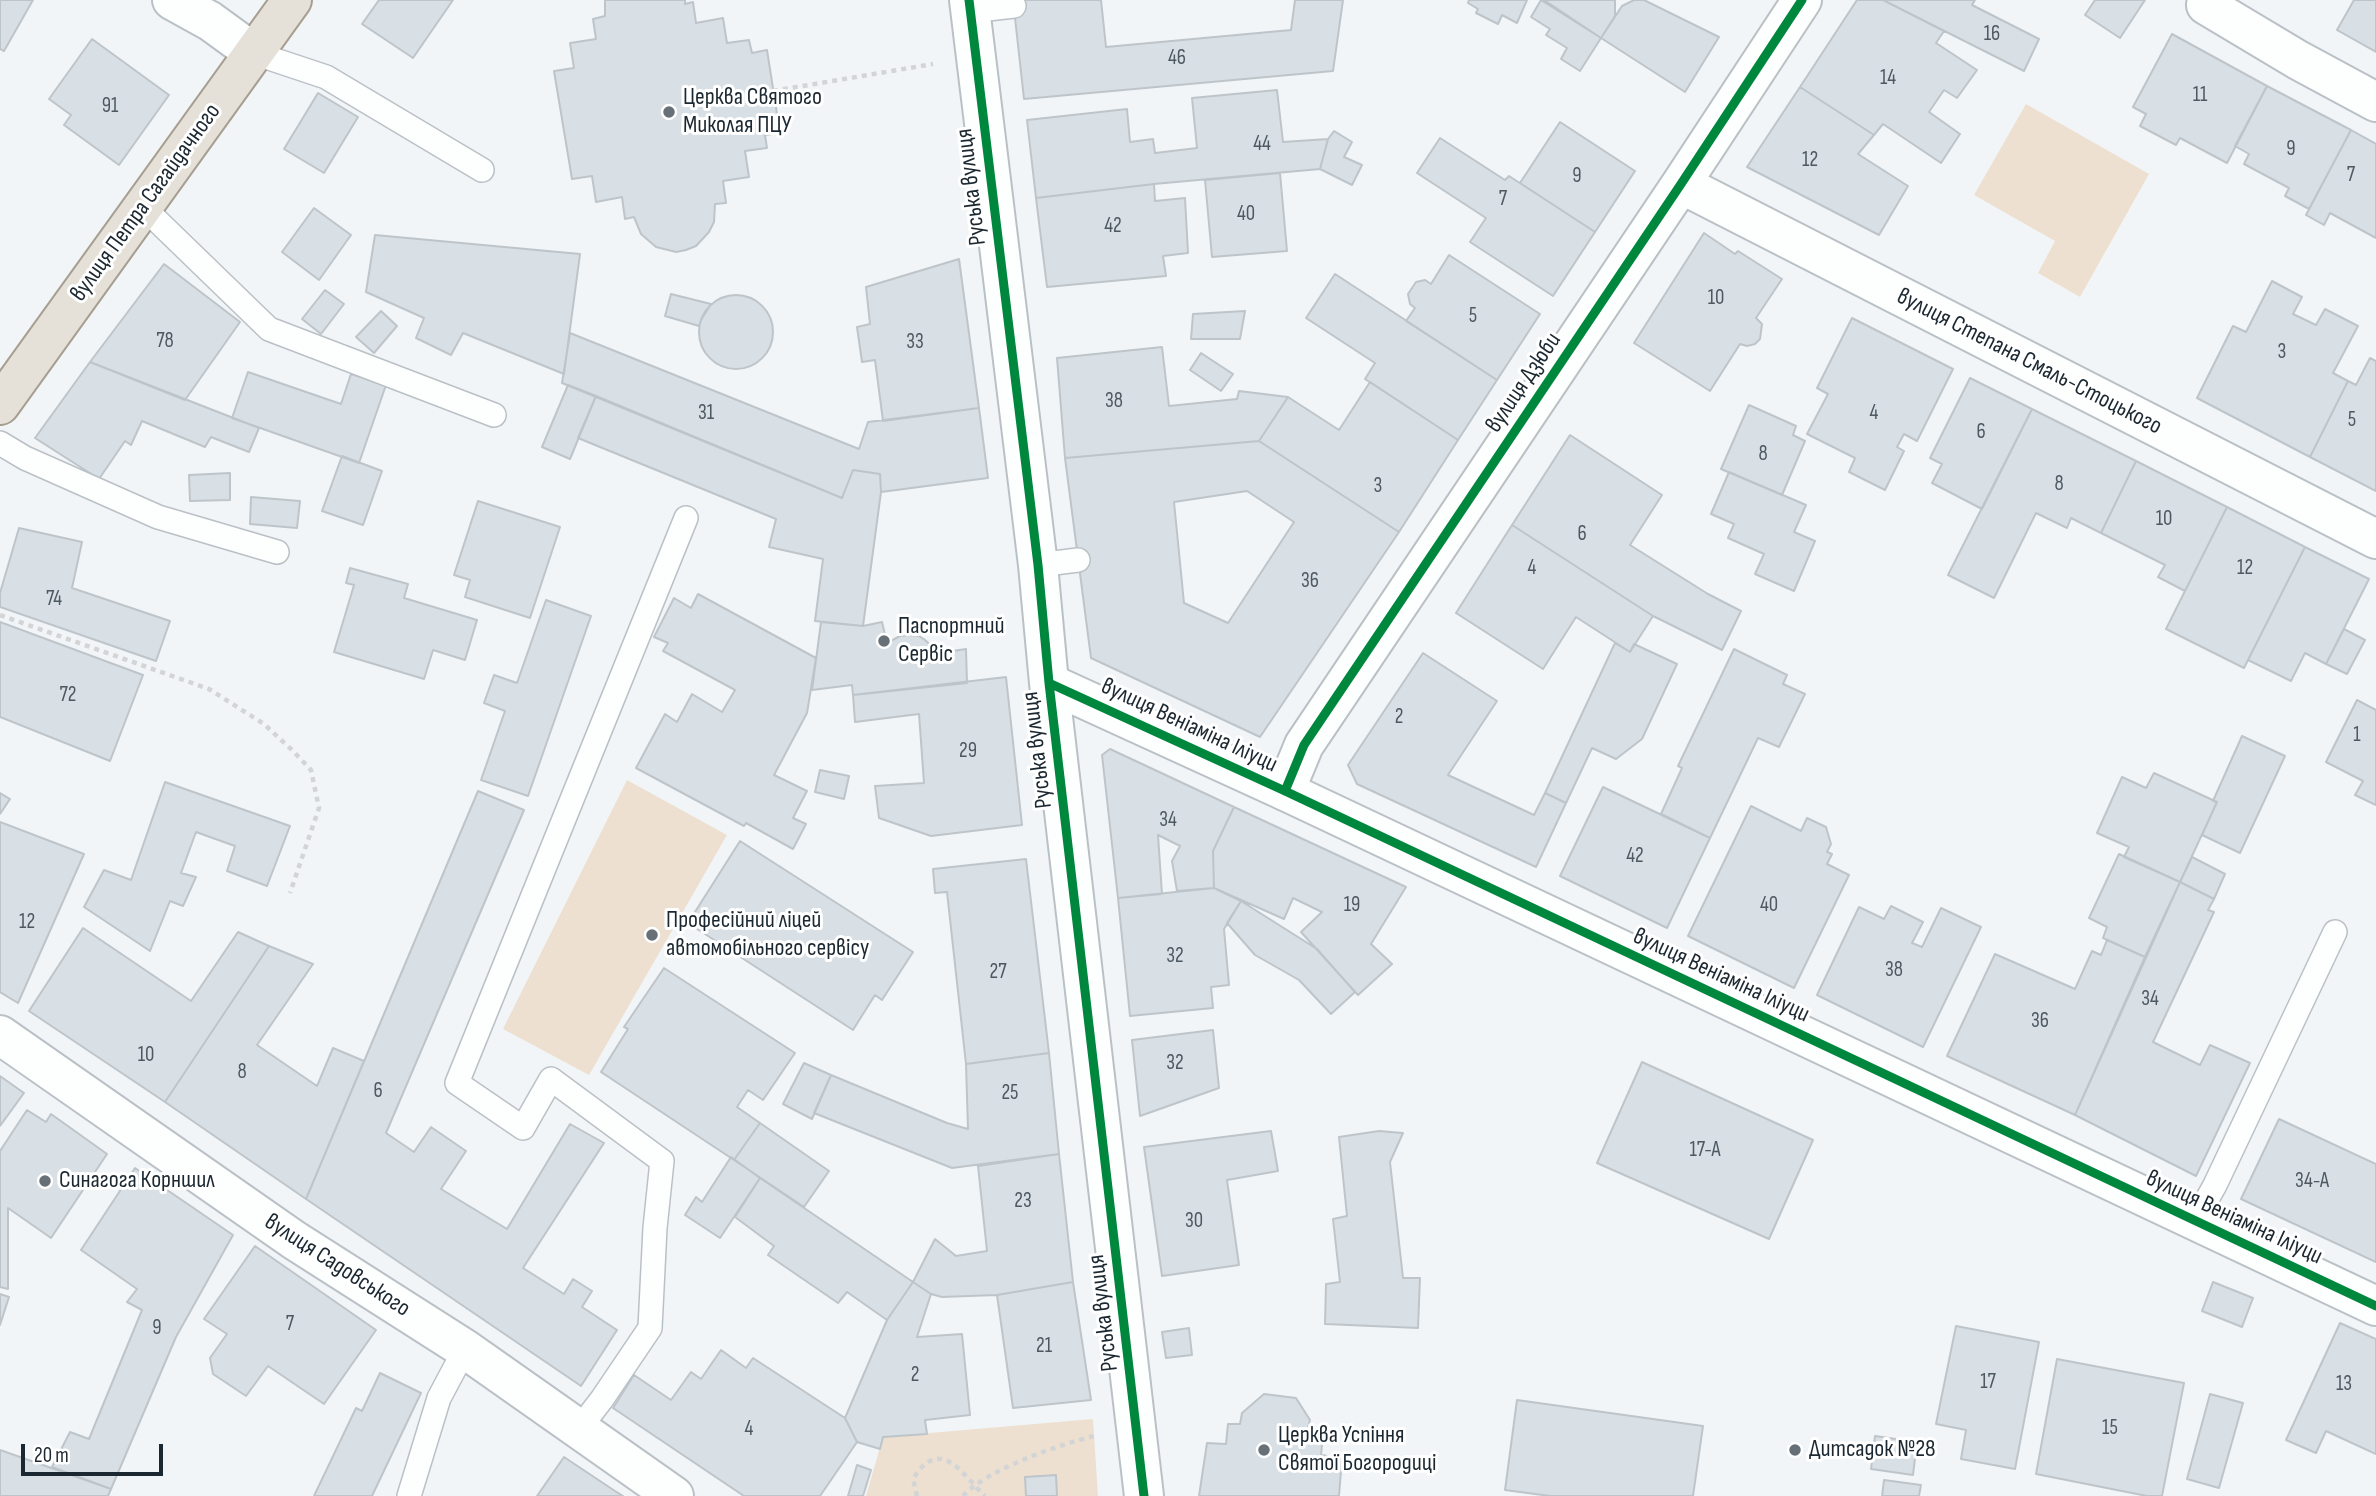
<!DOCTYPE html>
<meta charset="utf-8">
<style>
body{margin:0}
#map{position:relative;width:2376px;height:1496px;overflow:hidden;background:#f2f5f7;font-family:"Sofia Sans Condensed",sans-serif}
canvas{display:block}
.scale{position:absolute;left:21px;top:1444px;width:142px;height:32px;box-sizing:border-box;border:4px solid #1c2831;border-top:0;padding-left:9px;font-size:21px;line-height:24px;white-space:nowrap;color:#1c2831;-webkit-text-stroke:5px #fff;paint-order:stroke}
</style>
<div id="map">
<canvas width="2376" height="1496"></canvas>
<div class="scale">20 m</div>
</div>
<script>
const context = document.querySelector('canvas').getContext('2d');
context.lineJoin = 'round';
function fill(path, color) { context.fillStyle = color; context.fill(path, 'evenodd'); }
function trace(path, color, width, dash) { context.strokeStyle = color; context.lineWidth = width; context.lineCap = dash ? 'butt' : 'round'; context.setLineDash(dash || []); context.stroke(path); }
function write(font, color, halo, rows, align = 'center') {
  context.font = font + ' "Sofia Sans Condensed",sans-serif'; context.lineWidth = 6; context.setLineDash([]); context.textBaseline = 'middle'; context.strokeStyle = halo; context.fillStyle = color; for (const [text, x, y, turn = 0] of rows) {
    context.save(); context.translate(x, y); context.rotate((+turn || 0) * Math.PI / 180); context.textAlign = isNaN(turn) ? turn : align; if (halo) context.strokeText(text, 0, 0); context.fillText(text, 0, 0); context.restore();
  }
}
const green = new Path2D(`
 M 2026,104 L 2149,174 L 2080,297 L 2038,273 L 2055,241 L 1974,195 Z
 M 627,780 L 727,835 L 589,1075 L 503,1029 Z
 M 1093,1419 L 1098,1496 L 866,1496 L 883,1437 Z`);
const building = new Path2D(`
 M 0,0 L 33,0 L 4,51 L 0,49 Z
 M 379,0 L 453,0 L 413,58 L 362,24 Z
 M 605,0 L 685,0 L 685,4 L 693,2 L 696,23 L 723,18 L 727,43 L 749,40 L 752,53 L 767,50 L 780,133 L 765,135 L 767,148 L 745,151 L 749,177 L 723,181 L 726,203 L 715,204 L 714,222 L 709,232 L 696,246 L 686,250 L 676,252 L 656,247 L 641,234 L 634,217 L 625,219 L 622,197 L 596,202 L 592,176 L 572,179 L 554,71 L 574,68 L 570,43 L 596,39 L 593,19 L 605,16 Z
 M 1013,0 L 1101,0 L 1106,47 L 1291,30 L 1295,0 L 1343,0 L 1333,71 L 1024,99 Z
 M 1469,0 L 1527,0 L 1517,23 L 1502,15 L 1498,24 L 1476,13 L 1478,9 L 1468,3 Z
 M 1541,0 L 1601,38 L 1580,71 L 1561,59 L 1567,48 L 1546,35 L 1550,29 L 1531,17 Z
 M 1544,0 L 1615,0 L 1615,16 L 1601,38 Z
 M 1634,0 L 1644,0 L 1719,37 L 1685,92 L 1601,38 L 1622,6 Z
 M 1857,0 L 1883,0 L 1944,31 L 1936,43 L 1977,70 L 1957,98 L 1944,90 L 1929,112 L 1960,134 L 1941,163 L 1883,124 L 1874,135 L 1800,87 Z
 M 1883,0 L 1975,0 L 1972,5 L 2039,39 L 2024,71 Z
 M 2095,0 L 2145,0 L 2120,38 L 2085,15 Z
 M 2354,0 L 2376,0 L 2376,52 L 2337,30 Z
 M 2172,34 L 2267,86 L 2227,163 L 2180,138 L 2176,145 L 2140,126 L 2146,114 L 2133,107 Z
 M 92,39 L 169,95 L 119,165 L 64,125 L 71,115 L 49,99 Z
 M 2267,86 L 2351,130 L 2309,209 L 2285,196 L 2289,188 L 2244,164 L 2249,154 L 2235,146 Z
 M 1800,87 L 1874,135 L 1858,154 L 1908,186 L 1879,235 L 1747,167 Z
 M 1277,90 L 1283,142 L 1328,139 L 1320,169 L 1154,184 L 1036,198 L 1027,120 L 1127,109 L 1130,142 L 1153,139 L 1155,153 L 1197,148 L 1192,98 Z
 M 318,93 L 358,117 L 324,173 L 284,149 Z
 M 1560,122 L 1635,171 L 1595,232 L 1520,183 Z
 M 2351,130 L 2376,144 L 2376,238 L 2330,213 L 2324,225 L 2306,215 Z
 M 1334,131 L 1352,142 L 1344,157 L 1362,165 L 1352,185 L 1320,169 L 1328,139 Z
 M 1440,138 L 1505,180 L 1509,176 L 1595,232 L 1553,296 L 1470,242 L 1486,218 L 1417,173 Z
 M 1280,173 L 1287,251 L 1212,257 L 1205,180 Z
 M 1154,184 L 1155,201 L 1185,198 L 1188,253 L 1163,256 L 1166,276 L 1047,287 L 1036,198 Z
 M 314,208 L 351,235 L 319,280 L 282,252 Z
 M 1704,233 L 1735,254 L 1738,251 L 1782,279 L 1756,318 L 1762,324 L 1760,339 L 1755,344 L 1747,346 L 1740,344 L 1710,391 L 1634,343 Z
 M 375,235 L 580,254 L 564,374 L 463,333 L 451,355 L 416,338 L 424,318 L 366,292 Z
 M 1449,255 L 1540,314 L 1497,380 L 1406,321 L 1415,308 L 1410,304 L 1408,294 L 1416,282 L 1425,280 L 1431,284 Z
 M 959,259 L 979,408 L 883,421 L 875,360 L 862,362 L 857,327 L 870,324 L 866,287 Z
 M 164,264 L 240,322 L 185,400 L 90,362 Z
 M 1335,274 L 1497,380 L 1458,440 L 1365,379 L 1375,363 L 1306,318 Z
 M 2272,281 L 2302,297 L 2293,314 L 2316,325 L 2325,309 L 2358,326 L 2333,373 L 2348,381 L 2310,457 L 2197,398 L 2233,326 L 2246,332 Z
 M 325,290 L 344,304 L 321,334 L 302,319 Z
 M 671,294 L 711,304 L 701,320 L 699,326 L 665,316 Z
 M699 332a37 37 0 1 1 74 0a37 37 0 1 1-74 0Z
 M 381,311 L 397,326 L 374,353 L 356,337 Z
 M 1245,311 L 1240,339 L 1191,339 L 1193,314 Z
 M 1852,318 L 1953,369 L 1917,441 L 1904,434 L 1897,447 L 1904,451 L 1885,490 L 1849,472 L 1855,458 L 1807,434 L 1828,394 L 1817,388 Z
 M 570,333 L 859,449 L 868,422 L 979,408 L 988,478 L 881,492 L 880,474 L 853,470 L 842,498 L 562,383 Z
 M 1162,347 L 1169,406 L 1237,399 L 1239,391 L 1288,397 L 1259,441 L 1065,458 L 1057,358 Z
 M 1201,353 L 1233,374 L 1221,391 L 1190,370 Z
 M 2370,358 L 2376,361 L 2376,491 L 2310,457 L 2348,381 L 2356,385 Z
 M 90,362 L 259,428 L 249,452 L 211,437 L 205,447 L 142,421 L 131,445 L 125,441 L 99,479 L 35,438 Z
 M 248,372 L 341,404 L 351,374 L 386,385 L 359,463 L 232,418 Z
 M 1970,378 L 2032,409 L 1982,509 L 1932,483 L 1942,464 L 1930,458 Z
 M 1370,382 L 1458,440 L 1399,532 L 1259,441 L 1288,397 L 1339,430 Z
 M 568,385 L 596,396 L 570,459 L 542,447 Z
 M 596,396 L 842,498 L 853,470 L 880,474 L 881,492 L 863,626 L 815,621 L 823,559 L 769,547 L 776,519 L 578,438 Z
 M 1749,405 L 1796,426 L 1793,435 L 1805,441 L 1782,495 L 1721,469 Z
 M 2032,409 L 2136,461 L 2101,533 L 2071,518 L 2067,528 L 2036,513 L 1994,598 L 1948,575 Z
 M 1570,435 L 1662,495 L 1630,545 L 1708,594 L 1741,611 L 1722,650 L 1653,616 L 1512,525 Z
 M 1259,441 L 1399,532 L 1260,737 L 1091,658 L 1065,458 ZM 1247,491 L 1294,522 L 1228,623 L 1184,603 L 1174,502 Z
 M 342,456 L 382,471 L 363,525 L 322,511 Z
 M 2136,461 L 2227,507 L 2185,591 L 2158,577 L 2165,565 L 2101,533 Z
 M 1729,472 L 1806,505 L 1794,532 L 1815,541 L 1794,591 L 1755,574 L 1764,554 L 1728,538 L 1734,524 L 1711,514 Z
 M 230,473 L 230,500 L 190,501 L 189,475 Z
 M 251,497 L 300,501 L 297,528 L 250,524 Z
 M 478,501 L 560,527 L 530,618 L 465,597 L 470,580 L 454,575 Z
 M 2227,507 L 2305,547 L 2244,668 L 2166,629 Z
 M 1512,525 L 1653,616 L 1630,652 L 1576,617 L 1543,669 L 1456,613 Z
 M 19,528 L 82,542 L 72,588 L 170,621 L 156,661 L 0,607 L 0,593 Z
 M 2305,547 L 2369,579 L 2326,664 L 2305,653 L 2291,681 L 2248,660 Z
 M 350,568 L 408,584 L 404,598 L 477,620 L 465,660 L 433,650 L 424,679 L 334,652 L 354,585 L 346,583 Z
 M 698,594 L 816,658 L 807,713 L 774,775 L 807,791 L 793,818 L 806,824 L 793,849 L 746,823 L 744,826 L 636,768 L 665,714 L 677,722 L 692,694 L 722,712 L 735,690 L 663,651 L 668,643 L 654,637 L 674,598 L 691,608 Z
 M 546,600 L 591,616 L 528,796 L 481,780 L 505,711 L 484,703 L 494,675 L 517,683 Z
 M 0,622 L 143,675 L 110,761 L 0,717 Z
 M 821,622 L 863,626 L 882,622 L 887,643 L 900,636 L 910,635 L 919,636 L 925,640 L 939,653 L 966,649 L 967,683 L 853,695 L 852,685 L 812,690 Z
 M 2344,629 L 2365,640 L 2347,674 L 2326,664 Z
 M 1615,643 L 1630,652 L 1634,644 L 1677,664 L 1642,739 L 1616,759 L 1592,748 L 1566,803 L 1545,793 Z
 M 1734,649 L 1787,675 L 1783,684 L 1805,694 L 1779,747 L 1758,738 L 1710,838 L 1661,814 L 1682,768 L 1678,766 Z
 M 1423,653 L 1497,701 L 1448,775 L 1534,815 L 1545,793 L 1566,803 L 1536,867 L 1357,784 L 1348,765 Z
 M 1006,677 L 1022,825 L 931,836 L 879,818 L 875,786 L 924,783 L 919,714 L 855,722 L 853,695 Z
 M 2357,700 L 2376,710 L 2376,805 L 2355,795 L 2363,781 L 2326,762 Z
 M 2242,736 L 2285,756 L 2240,853 L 2202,835 L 2217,802 L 2213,801 Z
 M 1110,749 L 1234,807 L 1213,851 L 1214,888 L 1177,891 L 1172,861 L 1180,846 L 1158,835 L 1162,894 L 1118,898 L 1102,755 Z
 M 820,770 L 849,776 L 844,799 L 815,792 Z
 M 2154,773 L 2217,802 L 2180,882 L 2124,857 L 2129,847 L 2097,833 L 2122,777 L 2146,788 Z
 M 165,782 L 290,826 L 267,886 L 227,871 L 235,846 L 196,832 L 181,873 L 196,877 L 183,906 L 170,901 L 150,951 L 84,907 L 104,870 L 131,880 Z
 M 1603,787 L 1710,838 L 1667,928 L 1560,876 Z
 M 478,791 L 524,810 L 386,1133 L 414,1152 L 431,1127 L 466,1151 L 441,1189 L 507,1229 L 570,1124 L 604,1143 L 523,1268 L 564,1294 L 573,1279 L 592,1291 L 582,1307 L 617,1330 L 581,1386 L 306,1199 Z
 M 0,793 L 10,799 L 0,814 Z
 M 1751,806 L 1801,831 L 1807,818 L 1826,827 L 1831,844 L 1827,852 L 1832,854 L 1827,864 L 1849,875 L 1794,988 L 1688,936 Z
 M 1234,807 L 1406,887 L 1371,944 L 1392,964 L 1358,995 L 1301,932 L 1322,912 L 1293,898 L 1284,919 L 1214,888 L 1213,851 Z
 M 0,822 L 84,854 L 18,1003 L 0,992 Z
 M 740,841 L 913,952 L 882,1000 L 875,995 L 853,1030 L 688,923 Z
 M 2119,854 L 2180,882 L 2145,957 L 2103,938 L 2107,927 L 2089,918 Z
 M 2192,857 L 2225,874 L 2214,899 L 2180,882 Z
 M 1026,859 L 1049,1053 L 966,1064 L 947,892 L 935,893 L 933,869 Z
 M 2180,882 L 2214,899 L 2208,910 L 2214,912 L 2153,1042 L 2200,1065 L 2210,1045 L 2250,1063 L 2196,1176 L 2075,1115 Z
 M 1214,888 L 1241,901 L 1224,929 L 1229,985 L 1211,987 L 1213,1008 L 1130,1016 L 1118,898 Z
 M 1241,901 L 1317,949 L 1355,992 L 1331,1014 L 1299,980 L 1255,955 L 1227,923 Z
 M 1891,906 L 1923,922 L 1912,943 L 1922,947 L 1941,908 L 1981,927 L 1923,1047 L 1817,995 L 1859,907 L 1884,919 Z
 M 83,928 L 191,1001 L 238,932 L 269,946 L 165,1102 L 29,1011 Z
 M 2107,940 L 2145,957 L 2075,1115 L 1947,1056 L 1995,954 L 2075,989 L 2092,951 L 2101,955 Z
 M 269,946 L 313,964 L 257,1045 L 317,1086 L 333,1048 L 364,1061 L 306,1199 L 165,1102 Z
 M 664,968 L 795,1053 L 763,1100 L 748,1090 L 737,1107 L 760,1123 L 734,1160 L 601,1072 L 628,1029 L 624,1027 Z
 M 1213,1030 L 1219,1088 L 1140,1116 L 1132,1040 Z
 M 1049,1053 L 1059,1154 L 952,1168 L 814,1113 L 831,1075 L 947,1123 L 968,1129 L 966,1064 Z
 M 1642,1062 L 1813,1140 L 1769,1239 L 1597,1163 Z
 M 804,1063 L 831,1075 L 812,1119 L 783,1104 Z
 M 0,1076 L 24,1093 L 0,1126 Z
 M 27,1110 L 46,1122 L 51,1114 L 107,1154 L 51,1238 L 8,1208 L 8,1289 L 0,1287 L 0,1151 Z
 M 2279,1119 L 2376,1164 L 2376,1262 L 2241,1199 Z
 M 760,1123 L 829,1171 L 804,1207 L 734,1160 Z
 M 1271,1131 L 1278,1171 L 1227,1180 L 1239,1265 L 1162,1276 L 1144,1147 Z
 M 1379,1131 L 1403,1133 L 1390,1162 L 1403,1278 L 1420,1278 L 1418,1328 L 1325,1324 L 1326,1284 L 1340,1282 L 1333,1219 L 1347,1216 L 1339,1137 Z
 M 1059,1154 L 1073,1282 L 997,1295 L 942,1297 L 931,1294 L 913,1282 L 935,1239 L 956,1256 L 987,1251 L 978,1166 Z
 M 731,1157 L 760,1178 L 720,1238 L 685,1215 L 696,1197 L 702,1202 Z
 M 135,1168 L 233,1235 L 176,1337 L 111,1489 L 52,1467 L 70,1432 L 89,1439 L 142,1310 L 127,1302 L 137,1289 L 81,1250 Z
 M 760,1178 L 913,1282 L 887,1320 L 847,1292 L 838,1303 L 768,1255 L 774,1246 L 735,1217 Z
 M 255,1246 L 376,1330 L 324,1404 L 268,1366 L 246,1396 L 213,1374 L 210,1358 L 227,1334 L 204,1319 Z
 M 913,1282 L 931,1294 L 917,1337 L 962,1334 L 970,1415 L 925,1420 L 927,1434 L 883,1437 L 880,1449 L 857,1442 L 845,1418 L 887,1320 Z
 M 1073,1282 L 1091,1400 L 1013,1408 L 997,1295 Z
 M 2213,1282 L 2253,1298 L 2242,1327 L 2202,1311 Z
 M 0,1294 L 9,1297 L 0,1325 Z
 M 2340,1323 L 2376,1339 L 2376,1454 L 2326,1431 L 2316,1453 L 2286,1440 Z
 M 1956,1326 L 2039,1342 L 2015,1469 L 1961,1459 L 1966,1430 L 1936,1424 Z
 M 1189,1328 L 1192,1355 L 1166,1358 L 1162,1332 Z
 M 721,1350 L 746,1368 L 753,1358 L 845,1418 L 857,1442 L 820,1496 L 744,1496 L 613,1408 L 634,1375 L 671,1400 L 691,1372 L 701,1379 Z
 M 2057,1359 L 2184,1383 L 2162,1496 L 2147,1496 L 2036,1474 Z
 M 380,1373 L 421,1393 L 372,1496 L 314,1496 L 356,1408 L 362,1411 Z
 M 1264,1394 L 1296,1398 L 1310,1420 L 1307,1431 L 1323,1435 L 1321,1455 L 1342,1458 L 1339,1496 L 1199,1496 L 1207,1443 L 1226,1444 L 1228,1424 L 1240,1424 L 1242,1413 Z
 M 2210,1394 L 2243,1403 L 2219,1488 L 2187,1479 Z
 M 1517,1400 L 1703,1426 L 1693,1496 L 1550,1496 L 1505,1490 Z
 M 1875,1436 L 1917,1442 L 1913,1475 L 1871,1469 Z
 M 0,1450 L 111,1489 L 108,1496 L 0,1496 Z
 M 564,1457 L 615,1491 L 623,1496 L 537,1496 Z
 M 857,1465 L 871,1470 L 863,1496 L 848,1496 Z
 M 1056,1475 L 1057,1496 L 1026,1496 L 1025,1477 Z
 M 1884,1480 L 1921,1485 L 1919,1496 L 1882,1496 Z`);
const path = new Path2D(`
 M 773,91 L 933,64
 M 0,615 L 209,689 L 264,724 L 293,751 L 311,770 L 319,808 L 290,893
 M 917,1496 L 913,1479 C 940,1435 961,1473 985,1496
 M 963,1496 C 988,1469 1058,1445 1094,1436`);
const service = new Path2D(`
 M 970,11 L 1014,6
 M 254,53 L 326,77 L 482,170
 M 143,207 L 269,329 L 494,415
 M 0,443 L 25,458 L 158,517 L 277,552
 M 1038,565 L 1078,560
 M 2195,1221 L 2215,1185 L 2335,932
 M 579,1429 L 602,1399 L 650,1328 L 655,1228 L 662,1161 L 551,1079 L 523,1128 L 457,1083 L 686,518
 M 409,1496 L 439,1398 L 465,1349`);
const minor = new Path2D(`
 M 172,0 L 210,21 L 254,53
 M 2206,5 L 2298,60 L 2376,102
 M 1681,184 L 2376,539
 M 1285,791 L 1304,745 L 1681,184 L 1802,0
 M 0,1035 L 294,1240 L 465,1349 L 674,1496`);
const tertiary = new Path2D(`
 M 969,0 L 1038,565 L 1049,683 L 1144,1496
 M 1049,683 L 1285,791 L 2376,1306`);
const primary = new Path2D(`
 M 0,405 L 292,0`);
const cycleway = new Path2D(`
 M 969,0 L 1038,565 L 1049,683 L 1144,1496
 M 1049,683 L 1285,791 L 2376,1306
 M 1285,791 L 1304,745 L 1681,184 L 1802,0`);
const markers = [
 [669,112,7,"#677076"],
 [884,641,7,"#677076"],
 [652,935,7,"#677076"],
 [45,1181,7,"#677076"],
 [1264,1450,7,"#677076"],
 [1795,1450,7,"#677076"]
];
const numberNames = [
 ["16",1992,35],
 ["46",1177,59],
 ["14",1888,79],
 ["11",2200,96],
 ["91",110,107],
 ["44",1262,145],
 ["9",2291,150],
 ["12",1810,161],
 ["7",2351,176],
 ["9",1577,177],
 ["7",1503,200],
 ["40",1246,215],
 ["42",1113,227],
 ["10",1716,299],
 ["5",1473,317],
 ["78",165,342],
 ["33",915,343],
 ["3",2282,353],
 ["38",1114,402],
 ["31",706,414],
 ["4",1874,414],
 ["5",2352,421],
 ["6",1981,433],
 ["8",1763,455],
 ["8",2059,485],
 ["3",1378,487],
 ["10",2164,520],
 ["6",1582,535],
 ["4",1532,569],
 ["12",2245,569],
 ["36",1310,582],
 ["74",54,600],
 ["72",68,696],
 ["2",1399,718],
 ["1",2357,736],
 ["29",968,752],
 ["34",1168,821],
 ["42",1635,857],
 ["19",1352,906],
 ["40",1769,906],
 ["12",27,923],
 ["32",1175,957],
 ["38",1894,971],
 ["27",998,973],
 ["34",2150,1000],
 ["36",2040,1022],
 ["10",146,1056],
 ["32",1175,1064],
 ["8",242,1073],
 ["6",378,1092],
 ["25",1010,1094],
 ["17-А",1705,1151],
 ["34-А",2312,1182],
 ["23",1023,1202],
 ["30",1194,1222],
 ["7",290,1325],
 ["9",157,1329],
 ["21",1044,1347],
 ["2",915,1376],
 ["17",1988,1383],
 ["13",2344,1385],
 ["15",2110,1429],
 ["4",749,1430]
];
const poiNames = [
 ["Церква Святого",683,98],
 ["Миколая ПЦУ",683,126],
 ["Паспортний",898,627],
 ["Сервіс",898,655],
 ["Професійний ліцей",666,921],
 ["автомобільного сервісу",666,949],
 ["Синагога Корншил",59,1181],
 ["Церква Успіння",1278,1436],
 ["Святої Богородиці",1278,1464],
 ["Дитсадок №28",1809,1450]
];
const streetNames = [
 ["Руська вулиця",972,187,-97],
 ["вулиця Петра Сагайдачного",146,203,-54],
 ["вулиця Степана Смаль-Стоцького",2029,362,27],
 ["вулиця Дзюби",1524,383,-56],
 ["вулиця Веніаміна Іліуци",1189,726,25],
 ["Руська вулиця",1038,750,-97],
 ["вулиця Веніаміна Іліуци",1721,976,25],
 ["вулиця Веніаміна Іліуци",2234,1218,25],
 ["вулиця Садовського",337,1266,33],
 ["Руська вулиця",1104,1313,-97]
];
fill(green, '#ede0d1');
fill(building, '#d8dfe5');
trace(building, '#bec5ca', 2);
trace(service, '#bac1c6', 26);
trace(minor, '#bac1c6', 42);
trace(tertiary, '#bac1c6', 42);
trace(primary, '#a69f91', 42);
trace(path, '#d2d4d5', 4.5, [5, 5]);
trace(service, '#fdfefe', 23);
trace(minor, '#fdfefe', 38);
trace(tertiary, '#fdfefe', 38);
trace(primary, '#e5e1d8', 38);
trace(cycleway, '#00873e', 9);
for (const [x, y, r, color] of markers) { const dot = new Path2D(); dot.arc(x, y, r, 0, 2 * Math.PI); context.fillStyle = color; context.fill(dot); trace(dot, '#fff', 2.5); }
write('21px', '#4d5860', null, numberNames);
write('24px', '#1c2831', '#fff', poiNames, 'left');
write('24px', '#1c2831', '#fff', streetNames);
</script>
